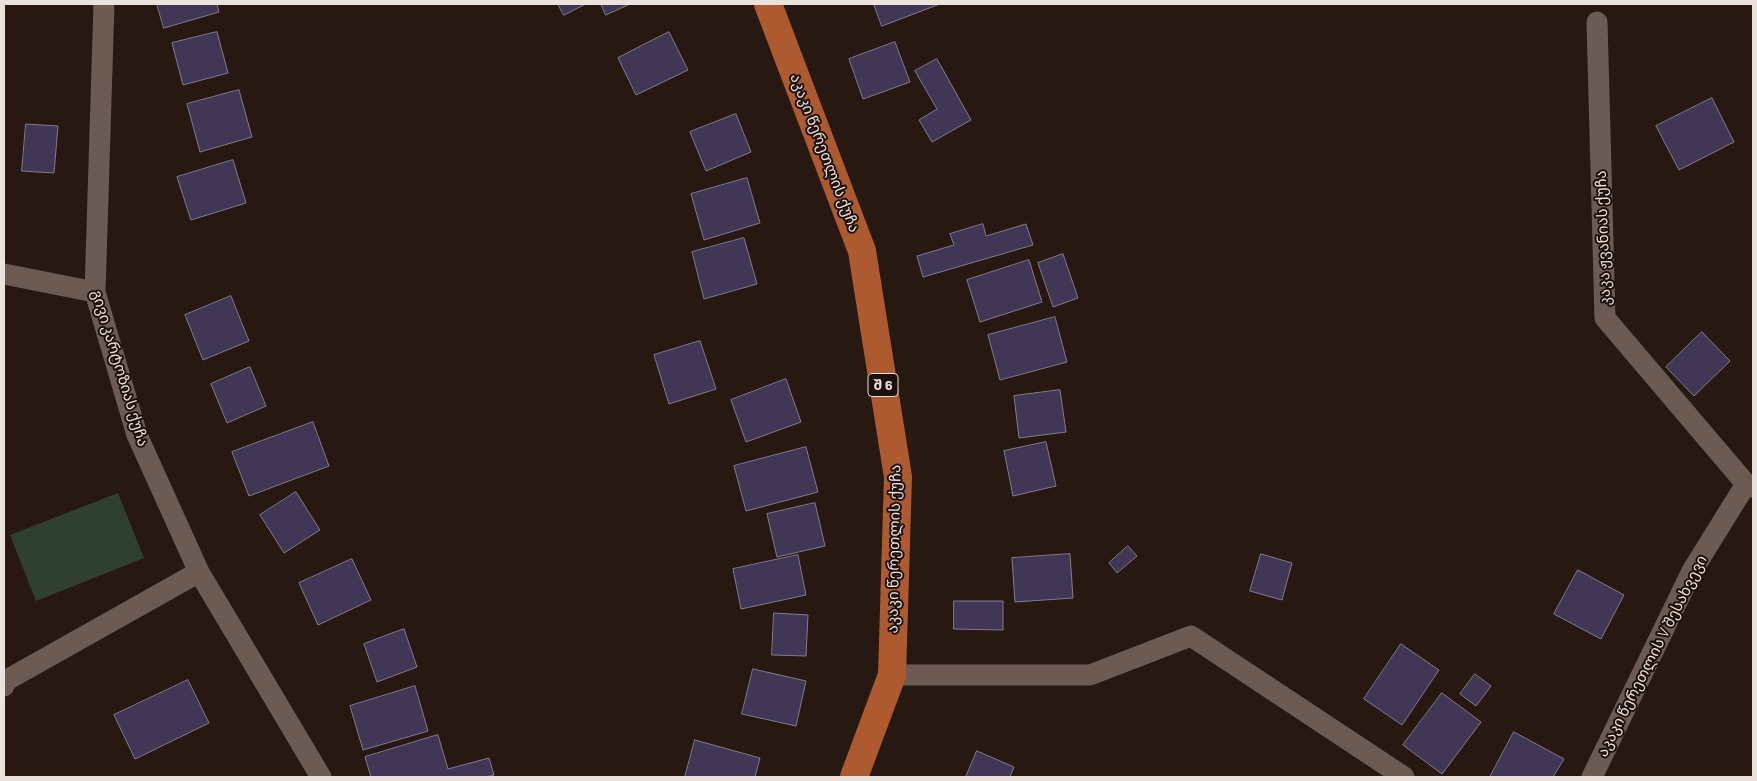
<!DOCTYPE html>
<meta charset="utf-8">
<style>
body{margin:0}
#map{position:relative;width:1757px;height:781px;overflow:hidden;background:#271912;font-family:Barlow,sans-serif}
canvas{display:block}
.frame{position:absolute;inset:0;border:5px solid #ebe1dd;pointer-events:none}
</style>
<div id="map">
<canvas width="1757" height="781"></canvas>
<div class="frame"></div>
</div>
<script>
const context = document.querySelector('canvas').getContext('2d');
context.lineJoin = 'round';
function fill(path, color) { context.fillStyle = color; context.fill(path, 'evenodd'); }
function trace(path, color, width, dash) { context.strokeStyle = color; context.lineWidth = width; context.lineCap = dash ? 'butt' : 'round'; context.setLineDash(dash || []); context.stroke(path); }
function write(font, color, halo, rows, align = 'center') {
  context.font = font + ' Barlow,"Noto Sans Georgian",sans-serif'; context.lineWidth = 4; context.setLineDash([]); context.textBaseline = 'middle'; context.strokeStyle = halo; context.fillStyle = color; for (const [text, x, y, turn = 0] of rows) {
    context.save(); context.translate(x, y); context.rotate((+turn || 0) * Math.PI / 180); context.textAlign = isNaN(turn) ? turn : align; if (halo) context.strokeText(text, 0, 0); context.fillText(text, 0, 0); context.restore();
  }
}
const green = new Path2D(`
 M 118,493 L 144,558 L 36,601 L 10,535 Z`);
const building = new Path2D(`
 M 157,4 L 217,4 L 219,12 L 164,28 Z
 M 558,4 L 586,4 L 564,15 Z
 M 601,4 L 630,4 L 606,15 Z
 M 874,4 L 940,4 L 882,26 Z
 M 217,32 L 228,73 L 183,85 L 172,43 Z
 M 669,32 L 688,70 L 636,95 L 618,58 Z
 M 895,42 L 910,82 L 863,99 L 849,59 Z
 M 937,59 L 971,120 L 932,142 L 919,120 L 937,109 L 915,71 Z
 M 239,90 L 252,137 L 200,152 L 187,104 Z
 M 1712,98 L 1734,142 L 1679,170 L 1656,126 Z
 M 736,114 L 751,152 L 706,171 L 690,132 Z
 M 26,124 L 58,126 L 54,173 L 22,171 Z
 M 233,160 L 246,203 L 191,220 L 177,177 Z
 M 747,178 L 760,223 L 704,240 L 691,194 Z
 M 983,224 L 986,236 L 1026,224 L 1033,245 L 923,277 L 917,256 L 954,245 L 950,234 Z
 M 744,238 L 757,284 L 704,299 L 692,252 Z
 M 1063,254 L 1078,298 L 1053,307 L 1038,263 Z
 M 1029,260 L 1042,302 L 980,322 L 967,280 Z
 M 231,296 L 249,341 L 203,360 L 185,315 Z
 M 1055,317 L 1067,362 L 1000,380 L 988,335 Z
 M 1702,332 L 1730,361 L 1694,396 L 1666,367 Z
 M 700,341 L 716,389 L 669,404 L 654,355 Z
 M 250,367 L 266,406 L 227,423 L 211,384 Z
 M 786,379 L 801,422 L 746,442 L 731,400 Z
 M 1060,390 L 1066,432 L 1019,438 L 1014,396 Z
 M 313,422 L 329,466 L 249,496 L 232,452 Z
 M 1046,442 L 1056,486 L 1013,496 L 1004,451 Z
 M 806,447 L 818,492 L 746,511 L 734,466 Z
 M 296,492 L 320,530 L 284,553 L 260,515 Z
 M 815,503 L 825,546 L 777,557 L 767,514 Z
 M 1128,546 L 1137,556 L 1117,573 L 1109,563 Z
 M 1070,554 L 1073,598 L 1015,602 L 1012,558 Z
 M 1261,554 L 1292,563 L 1282,600 L 1250,591 Z
 M 798,555 L 806,595 L 741,609 L 733,569 Z
 M 352,559 L 371,600 L 318,625 L 299,583 Z
 M 1578,570 L 1624,595 L 1601,639 L 1554,614 Z
 M 954,601 L 1003,601 L 1003,630 L 954,629 Z
 M 774,613 L 808,615 L 806,656 L 772,655 Z
 M 404,629 L 417,667 L 377,682 L 364,644 Z
 M 1401,644 L 1439,670 L 1402,725 L 1364,699 Z
 M 753,669 L 806,681 L 796,726 L 742,714 Z
 M 1475,674 L 1491,686 L 1476,706 L 1460,694 Z
 M 188,680 L 209,723 L 135,759 L 114,715 Z
 M 415,686 L 428,731 L 363,750 L 350,706 Z
 M 1442,693 L 1481,722 L 1442,774 L 1403,745 Z
 M 1514,732 L 1564,759 L 1553,777 L 1490,777 Z
 M 438,735 L 448,769 L 489,758 L 494,775 L 485,777 L 371,777 L 365,757 Z
 M 695,740 L 760,758 L 755,777 L 685,777 Z
 M 977,751 L 1014,767 L 1010,777 L 966,777 Z`);
const street = new Path2D(`
 M 104,4 L 95,292 L 137,435 L 199,572 L 321,777
 M 1597,22 L 1605,318 L 1746,484 L 1753,487
 M 4,274 L 95,292
 M 892,675 L 1090,675 L 1191,636 L 1404,777
 M 4,686 L 5,681 L 199,572
 M 1592,777 L 1692,571 L 1746,484`);
const primary = new Path2D(`
 M 768,4 L 862,251 L 898,477 L 892,675 L 854,777`);
const shields = [
 [883,385,30]
];
const shieldNames = [
 ["შ 6",883,385]
];
const streetNames = [
 ["აკაკი წერეთლის ქუჩა",825,153,69],
 ["კაკა ჟვანიას ქუჩა",1603,238,-92],
 ["გივი კარტოზიას ქუჩა",120,368,73],
 ["აკაკი წერეთლის ქუჩა",894,549,-89],
 ["აკაკი წერეთლის V შესახვევი",1652,656,-63]
];
fill(green, '#30402f');
fill(building, '#413656');
trace(building, '#817c8d', 1);
trace(street, '#6c5b53', 21);
trace(primary, '#ae5a30', 28);
for (const [x, y, w] of shields) { const box = new Path2D(); box.roundRect(x - w / 2, y - 11.5, w, 23, 4); context.fillStyle = '#1d100a'; context.fill(box); trace(box, '#ebe1dd', 1); }
write('bold 14px', '#ebe1dd', null, shieldNames);
write('15px', '#ebe1dd', '#1d100a', streetNames);
</script>
